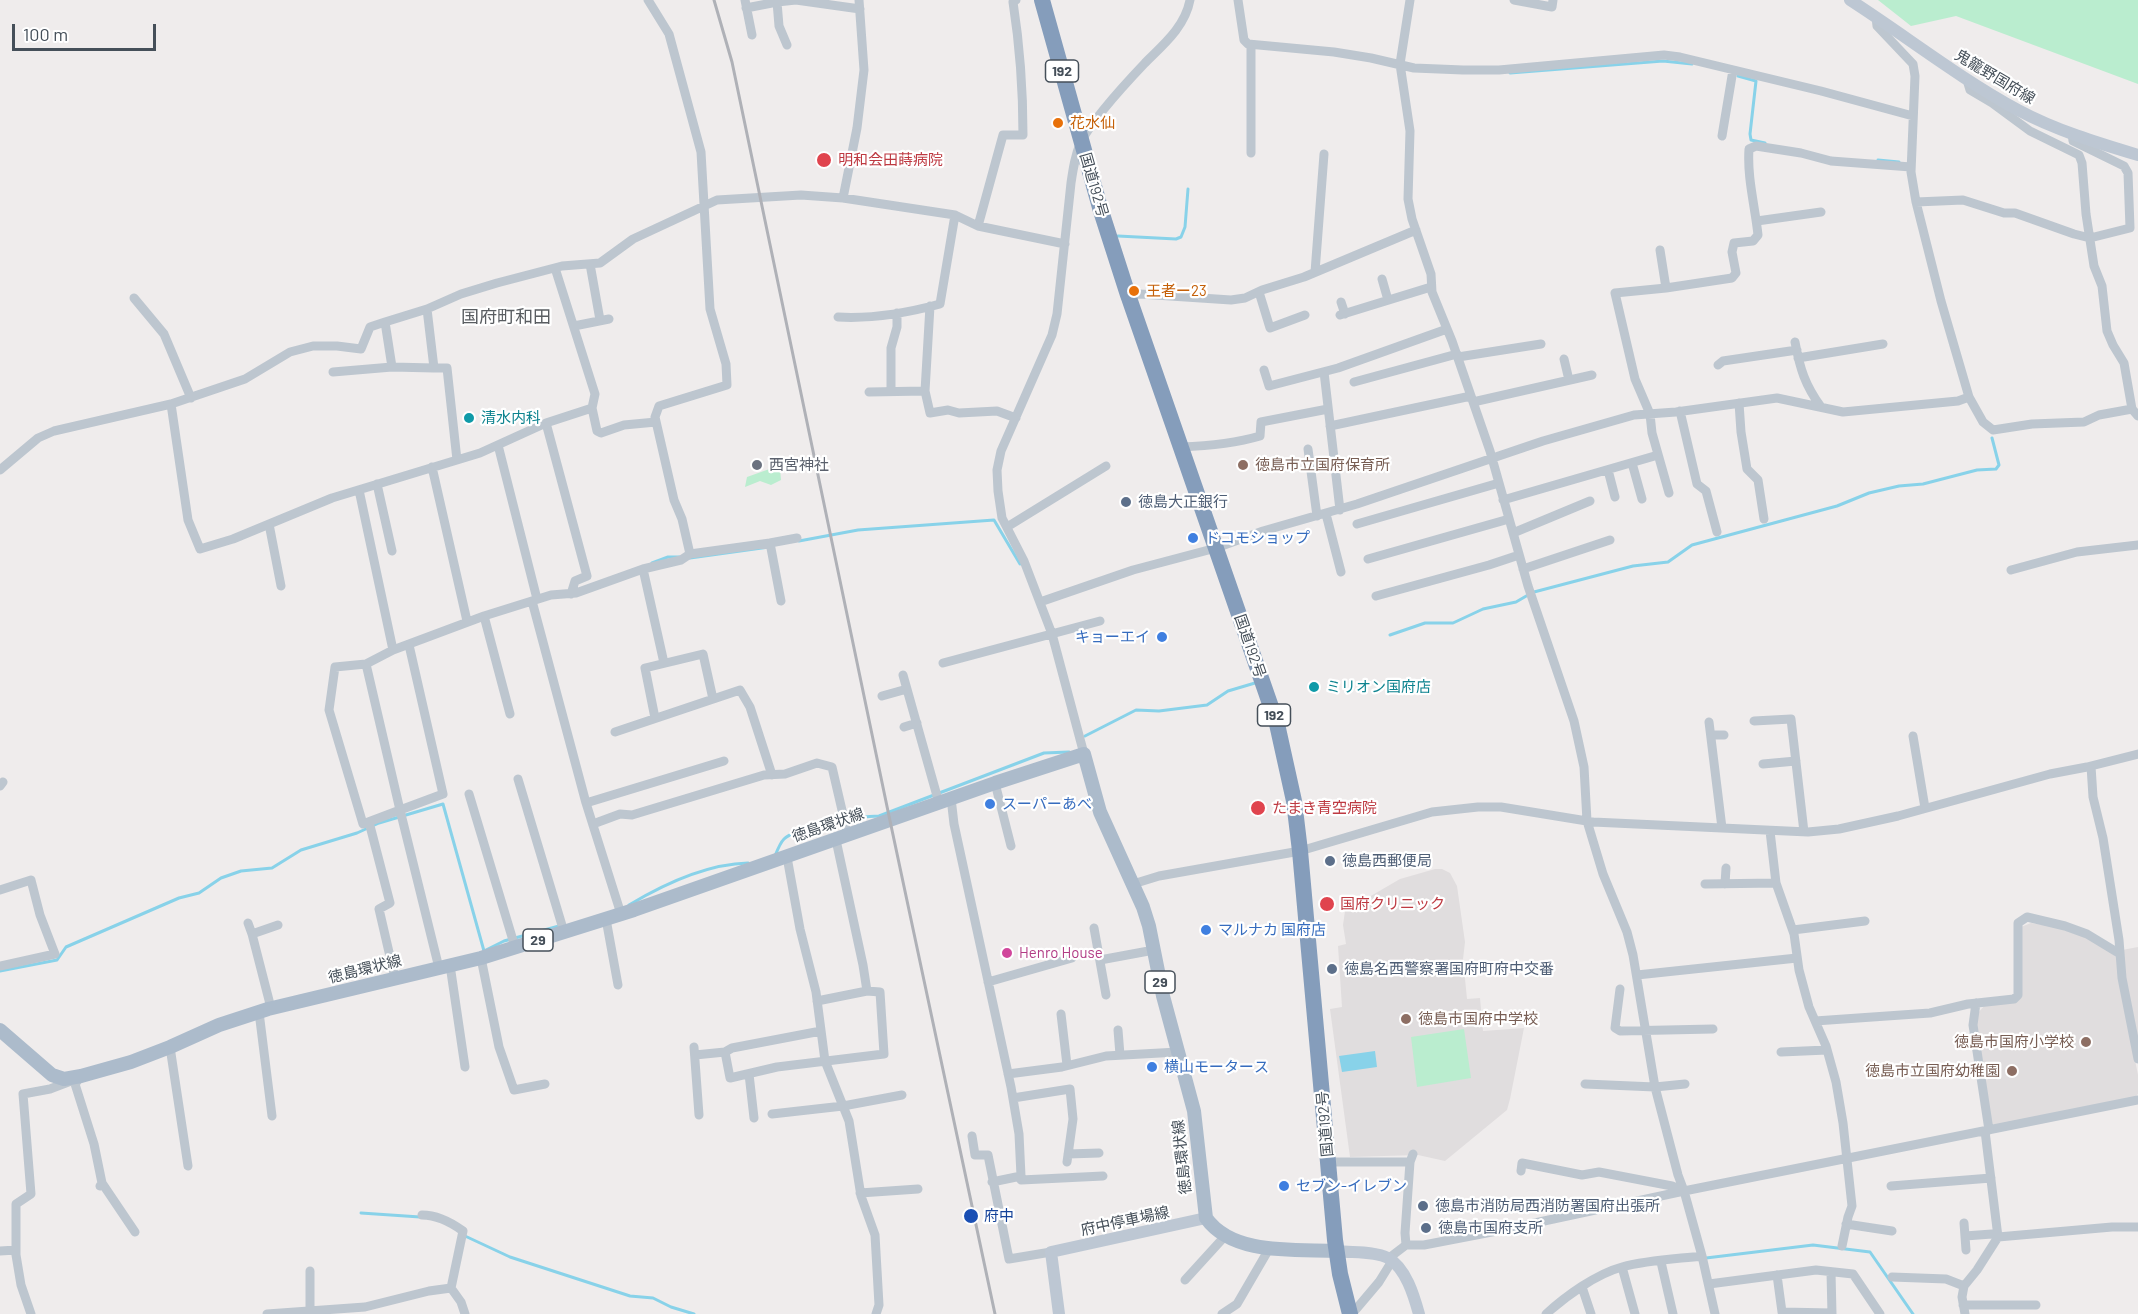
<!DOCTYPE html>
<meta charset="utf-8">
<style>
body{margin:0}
#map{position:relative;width:2138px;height:1314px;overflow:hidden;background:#efecec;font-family:Barlow,sans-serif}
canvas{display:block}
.scale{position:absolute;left:12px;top:24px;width:144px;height:27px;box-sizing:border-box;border:3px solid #454f59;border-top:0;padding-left:8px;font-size:18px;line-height:21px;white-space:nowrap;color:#454f59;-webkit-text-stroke:4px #fff;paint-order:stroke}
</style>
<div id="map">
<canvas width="2138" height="1314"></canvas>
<div class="scale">100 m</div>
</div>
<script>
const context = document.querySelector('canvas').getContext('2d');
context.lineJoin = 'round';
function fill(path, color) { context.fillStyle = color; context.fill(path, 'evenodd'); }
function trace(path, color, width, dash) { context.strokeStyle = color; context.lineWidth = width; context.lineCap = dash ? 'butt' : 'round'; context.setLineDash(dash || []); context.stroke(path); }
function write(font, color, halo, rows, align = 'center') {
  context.font = font + ' Barlow,"Noto Sans JP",sans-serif'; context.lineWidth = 4.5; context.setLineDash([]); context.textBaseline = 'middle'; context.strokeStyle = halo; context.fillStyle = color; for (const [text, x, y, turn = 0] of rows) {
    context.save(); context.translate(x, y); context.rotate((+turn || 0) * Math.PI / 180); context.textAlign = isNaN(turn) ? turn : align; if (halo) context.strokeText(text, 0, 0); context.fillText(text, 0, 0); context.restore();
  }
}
const education = new Path2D(`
 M 1435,869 L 1442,869 L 1450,873 L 1457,886 L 1465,942 L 1463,959 L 1467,999 L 1480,998 L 1483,1031 L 1524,1028 L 1510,1099 L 1507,1110 L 1445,1161 L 1418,1155 L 1350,1157 L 1330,1009 L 1342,1007 L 1338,946 L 1346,944 L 1343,925 L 1345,911 L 1400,879 Z
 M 2031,923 L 2069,929 L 2091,939 L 2118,958 L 2125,1010 L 2138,1075 L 2138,1094 L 2134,1098 L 1993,1125 L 1988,1119 L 1976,1028 L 1978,1013 L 1984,1006 L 2015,1002 L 2021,927 Z
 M 2138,947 L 2138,1044 L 2125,988 L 2122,950 Z`);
const green = new Path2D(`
 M 1878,0 L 2138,0 L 2138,84 L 1956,16 L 1911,26 Z
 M 775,467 L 780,469 L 781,480 L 771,485 L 760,481 L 745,487 L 747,477 Z
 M 1464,1029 L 1471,1078 L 1417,1087 L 1411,1037 Z`);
const water = new Path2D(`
 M 1375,1051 L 1377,1067 L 1342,1072 L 1339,1056 Z`);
const stream = new Path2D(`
 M 1510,73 L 1663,61 L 1692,64
 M 1738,76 L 1756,81 L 1750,134 L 1751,140 L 1765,143
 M 1878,160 L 1899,162
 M 1118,236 L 1176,239 L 1181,237 L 1185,227 L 1188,189
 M 799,541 L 858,530 L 994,520 L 1020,564
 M 690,558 L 769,547
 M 652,563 L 668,557 L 680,557
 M 1534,592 L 1633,566 L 1668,562 L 1692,545 L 1837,506 L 1869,493 L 1899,486 L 1923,484 L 1977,470 L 1996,469 L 1999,465 L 1992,438
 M 1390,635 L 1425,623 L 1453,623 L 1483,609 L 1516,602 L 1528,595
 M 1085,736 L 1136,710 L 1159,711 L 1207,705 L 1228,691 L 1255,683
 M 775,856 C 777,851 780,843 784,839 C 796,827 861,816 879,816 L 1044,753 L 1069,752
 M 629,905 C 664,884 707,864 748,863
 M 0,971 L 57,960 L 66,947 L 179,898 L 199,893 L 221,878 L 241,871 L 272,868 L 301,850 L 357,833 L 379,823 L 443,804 L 484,951 L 504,941 L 559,926
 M 361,1213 L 420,1217
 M 465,1236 L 510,1257 L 630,1296 L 653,1298 L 671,1307 L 694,1314
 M 1706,1258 L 1813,1245 L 1870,1252 L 1913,1314`);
const street = new Path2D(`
 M 648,0 L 669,34 L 701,152 L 710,309 L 726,364 L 727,385 L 659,406 L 655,417 L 674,500 L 682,519 L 690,554
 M 745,0 L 752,35
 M 1238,0 L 1244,40 L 1248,44 L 1334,52 L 1371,58 L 1414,68 L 1463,70 L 1499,70 L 1664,55 L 1680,57 L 1821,91 L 1913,116
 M 1410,0 L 1400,64 L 1410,131 L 1408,199 L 1412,219 L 1431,274 L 1432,292 L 1452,341 L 1490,451 L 1528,586 L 1574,721 L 1584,767 L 1587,821 L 1603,874 L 1627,932 L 1633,955 L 1655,1087 L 1678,1175 L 1684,1191 L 1702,1256 L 1715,1314
 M 1514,0 L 1552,7 L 1553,0
 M 777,2 L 796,0 L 860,9
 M 746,8 L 777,2 L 779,26 L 787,45
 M 1876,17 L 1877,26 L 1913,64 L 1915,76 L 1911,172 L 1916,202 L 1941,301 L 1969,397 L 1983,422 L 1993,430 L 2032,424 L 2084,422 L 2099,415 L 2132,409
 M 1967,80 L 1970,90 L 1992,103 L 2030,131 L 2079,155 L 2082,163 L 2086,214 L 2094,266 L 2102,286 L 2107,331 L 2113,345 L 2124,363 L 2132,409 L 2138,416
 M 1722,136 L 1733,70
 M 1251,153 L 1251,45
 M 843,198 L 857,128 L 864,70 L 859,0
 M 1916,202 L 1963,200 L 2004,213 L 2015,213 L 2074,234 L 2090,238 L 2130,228 L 2128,173 L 2124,166 L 2073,141 L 2072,133
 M 1757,221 L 1821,212
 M 978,226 L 1003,135 L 1023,135 C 1023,90 1020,47 1013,2 L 1016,0
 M 1660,250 L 1666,288
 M 590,264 L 600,320
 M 555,268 L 595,394 L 592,408
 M 1315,272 L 1324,154
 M 1382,279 L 1388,300
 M 1259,292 L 1270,328 L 1305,315
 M 1128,295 L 1140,294 L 1231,300 L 1245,298 L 1262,290 L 1304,277 L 1416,230
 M 134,298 L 164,334 L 191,398
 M 1341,302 L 1345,314
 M 930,306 L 925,391 L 930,413 L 948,410 L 959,413 L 997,411 L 1016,418
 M 427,309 L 461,294 L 497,283 L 562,266 L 600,263 L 633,239 L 717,200 L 801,195 L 843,198 L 955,215 L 978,226 L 1065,244
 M 1340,315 L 1431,287
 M 838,317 C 872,319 907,313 940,304 L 955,215
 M 574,326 L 609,319
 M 1795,342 C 1800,369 1805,385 1821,407
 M 1458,357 L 1541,344
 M 1798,358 L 1883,344
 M 1564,359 L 1569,380
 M 1718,365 L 1723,361 L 1797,350
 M 434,368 L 392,367 L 385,322 L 427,309 L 434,368 L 447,368 L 457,460
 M 1264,370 L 1269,386 L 1338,368 L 1447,329
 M 333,372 L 392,367
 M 1324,372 L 1340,510
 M 1354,382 L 1457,354
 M 891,391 L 891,348 L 897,327 L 897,313
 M 869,392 L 925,391
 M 1473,402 L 1592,375
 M 1739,403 L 1741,432 L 1747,469 L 1758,480 L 1764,519
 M 171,404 L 188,520 L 200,549 L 233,539 L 332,498 L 480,453 L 546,423 L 587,576 L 575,581 L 571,594
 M 1680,411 L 1697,484 L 1706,491 L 1717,532
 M 546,423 L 592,408 L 597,431 L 601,433 L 624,425 L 656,422
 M 1330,426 L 1471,396
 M 498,445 L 537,599
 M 1181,447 C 1208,446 1233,444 1260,436 L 1261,422 L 1328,409
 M 1308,449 L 1317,516
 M 1632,463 L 1642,499
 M 432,467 L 467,621
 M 0,470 L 38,438 L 54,431 L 171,404 L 245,379 L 290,352 L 313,346 L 337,346 L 361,349 L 370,327 L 385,322
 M 1608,470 L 1615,497
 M 377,484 L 392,551
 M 359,490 L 393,650 L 366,664 L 335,667 L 329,710 L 363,824 L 400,810 L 439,968
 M 1669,493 L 1652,433 L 1650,414 L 1635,379 L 1615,293 L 1666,288 L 1732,278 L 1736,273 L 1732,252 L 1734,243 L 1753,241 L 1758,235 C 1755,206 1747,178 1749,149 L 1756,146 L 1801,153 L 1831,161 L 1911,167
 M 1503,500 L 1658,455
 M 1326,514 L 1341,572
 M 269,524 L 281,586
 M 1357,524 L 1499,483
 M 1007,527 L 1106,466
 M 1513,533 L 1590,501
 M 770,543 L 797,538
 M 1368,559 L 1509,519
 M 643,569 L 664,663
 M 1523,569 L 1610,540
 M 2011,570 L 2077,552 L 2138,545
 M 1376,596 L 1489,565 L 1519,555
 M 532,601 L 586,803 L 621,914
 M 1040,602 L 1133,570 L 1216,548 L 1263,531 L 1357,504 L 1543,441 L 1634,415 L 1676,412 L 1777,398 L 1843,412 L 1958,401 L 1969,397
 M 484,616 L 510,714
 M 393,650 L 484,616 L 551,595 L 576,593 L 643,569 L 681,560 L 690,554 L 770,543 L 781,601
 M 943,663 L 1100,621
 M 366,664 L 400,810 L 443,794 L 409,645
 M 903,675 L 939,803
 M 882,696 L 907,689
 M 655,718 L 645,668 L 703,654 L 713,699
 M 1754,721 L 1791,719 L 1804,832
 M 1709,722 L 1722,828
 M 904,727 L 917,723
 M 615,732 L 740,690 L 750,707 L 772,775
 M 1711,735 L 1724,735
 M 1913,736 L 1925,808
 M 1084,754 L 1052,634 L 1024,561 L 1002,518 L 998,491 L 997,470 L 1001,451 L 1052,335 L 1057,314 L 1071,183 C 1073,169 1075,155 1081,142 C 1093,119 1126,83 1145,63 C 1163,45 1185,27 1190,0
 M 1763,764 L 1796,761
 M 2091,766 L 2093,797 L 2103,838 L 2119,940 L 2122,978 L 2138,1059
 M 518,779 L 564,932
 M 995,783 L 1011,846
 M 0,786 L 3,782
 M 469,794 L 515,947
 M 951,798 L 954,824 L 1011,1087 L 1019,1134 L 1021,1176 L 992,1182
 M 586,803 L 724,761
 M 369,822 L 390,903 L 379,909 L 395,978
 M 593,824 L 620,814 L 632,815 L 764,775 L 785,774 L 817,763 L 832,767 L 848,836
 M 1770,831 L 1776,883 L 1794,934 L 1799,970 L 1809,1007 L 1826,1046 L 1836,1082 L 1843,1123 L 1852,1206 L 1848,1217 L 1842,1246
 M 787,857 L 800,929 L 816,992 L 825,1061 L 849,1121 L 861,1196 L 875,1235 L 879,1305 L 876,1314
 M 1133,884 L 1159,876 L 1300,851 L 1432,812 L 1478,807 L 1501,807 L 1593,822 L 1808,832 L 1839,829 L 1898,816 L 2050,774 L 2087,767 L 2138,754
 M 1705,884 L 1776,883
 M 1725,884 L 1726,868
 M 0,890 L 31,880 L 40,915 L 55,954 L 0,966
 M 606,919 L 618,985
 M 248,923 L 252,934 L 278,925
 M 1094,928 L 1106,995
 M 1793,930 L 1865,921
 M 252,934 L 271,1008
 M 481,958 L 499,1047 L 514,1090 L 545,1084
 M 1100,960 L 1154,950
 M 450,965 L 465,1067
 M 1637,975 L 1797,958
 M 988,982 L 1072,958
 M 1620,989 L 1615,1028 L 1620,1031 L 1713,1029
 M 817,1001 L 867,991 L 863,965 L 836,840
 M 1976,1003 L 1973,1025 L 1989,1130
 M 259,1012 L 272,1116
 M 1061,1014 L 1067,1065
 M 1815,1021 L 1930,1013 L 1968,1004 L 2014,999 L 2018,995 L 2018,923 L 2027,917 L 2065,926 L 2087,934 L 2120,954
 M 1118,1030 L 1120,1055
 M 170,1047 L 188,1166
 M 694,1047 L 699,1115
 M 725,1052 L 730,1078 L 777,1067 L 884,1054 L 880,992 L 867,991
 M 1781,1052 L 1827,1050
 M 695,1055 L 725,1052 L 732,1048 L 821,1031
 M 749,1074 L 754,1118
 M 1008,1074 L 1062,1067 L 1106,1056 L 1178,1052
 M 81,1076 L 75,1084 L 94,1144 L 102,1183
 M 1585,1084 L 1655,1087 L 1685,1084
 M 1013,1098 L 1070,1089 L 1073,1119 L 1067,1162
 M 772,1114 L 843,1106 L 902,1095
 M 972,1136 L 975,1155 L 988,1155 L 1009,1259 L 1051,1252
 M 1068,1154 L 1099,1153
 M 1328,1162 L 1410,1162
 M 1521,1171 L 1522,1163 L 1582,1175 L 1599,1172 L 1672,1186 L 1684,1191
 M 1021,1180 L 1103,1176
 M 100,1186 L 102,1183 L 135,1232
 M 1891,1186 L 1991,1178
 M 860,1193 L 918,1189
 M 422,1215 C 436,1215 452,1223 463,1231 L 451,1288
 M 1964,1223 L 1966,1250
 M 1846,1224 L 1892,1231
 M 1965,1236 L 1992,1234 L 1998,1237 L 2112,1227 L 2138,1227
 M 1406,1245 L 1424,1245 L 1502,1230 L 1684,1191 L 2138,1100
 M 0,1251 L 16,1250
 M 1389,1258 L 1406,1245 L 1405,1233 L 1410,1162 L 1413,1154
 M 1661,1262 L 1673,1314
 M 1622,1267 L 1635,1314
 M 310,1271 L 310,1311
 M 1831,1272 L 1832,1314
 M 1777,1275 L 1782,1312 L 1832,1313
 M 1892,1277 L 1946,1279 L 1964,1286
 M 1185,1280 L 1226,1235
 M 1709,1284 L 1816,1270 L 1853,1274 L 1880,1314
 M 1582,1287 L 1591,1314
 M 1963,1305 L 2036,1305
 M 31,1314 L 21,1285 L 16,1255 L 16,1204 L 31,1194 L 23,1094 L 50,1089 L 71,1081
 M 267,1314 L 365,1307 L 429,1291 L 451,1288 L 461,1302 L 465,1314
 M 1222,1314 L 1237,1304 L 1269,1249
 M 1352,1314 L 1379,1282 L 1392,1261
 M 1546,1314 C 1566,1296 1596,1274 1622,1267 C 1648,1260 1676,1259 1702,1256
 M 1965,1314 L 1962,1297 L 1964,1286 L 1977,1270 L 1998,1237 L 1985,1131`);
const secondary = new Path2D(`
 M 1850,0 C 1906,36 1959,78 2018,110 C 2055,130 2098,143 2138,155
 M 1337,1251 C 1352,1253 1374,1251 1388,1258 C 1406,1268 1414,1296 1419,1314
 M 1059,1314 L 1051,1252 L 1206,1218`);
const primary = new Path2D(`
 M 0,1030 L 52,1075 L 64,1079 L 81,1076 L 131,1062 L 170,1047 L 219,1025 L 268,1009 L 481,958 L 634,910 L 995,783 L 1084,754 L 1100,812 L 1143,907 L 1149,926 L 1163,996 L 1194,1111 L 1206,1218 C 1233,1256 1296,1249 1337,1251`);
const highway = new Path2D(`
 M 1042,0 L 1101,211 L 1128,295 L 1277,724 L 1294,801 L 1300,851 L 1335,1240 L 1340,1274 L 1350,1314`);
const rail = new Path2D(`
 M 714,0 L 732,62 L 889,816 L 995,1314`);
const markers = [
 [1058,123,6,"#e8710a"],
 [824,160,8,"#e0444e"],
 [1134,291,6,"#e8710a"],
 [469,418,6,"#0f9aa8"],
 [757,465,6,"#6b7280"],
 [1243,465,6,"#8d6e63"],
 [1126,502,6,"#5c6f8a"],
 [1193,538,6,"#3f7fe0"],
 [1162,637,6,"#3f7fe0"],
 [1314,687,6,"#0f9aa8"],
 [990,804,6,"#3f7fe0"],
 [1258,808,8,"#e0444e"],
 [1330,861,6,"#5c6f8a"],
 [1327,904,8,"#e0444e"],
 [1206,930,6,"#3f7fe0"],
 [1007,953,6,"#d1479c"],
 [1332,969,6,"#5c6f8a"],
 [1406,1019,6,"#8d6e63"],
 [2086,1042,6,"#8d6e63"],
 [1152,1067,6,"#3f7fe0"],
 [2012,1071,6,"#8d6e63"],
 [1284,1186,6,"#3f7fe0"],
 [1423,1206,6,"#5c6f8a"],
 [971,1216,8,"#1a4fb4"],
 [1426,1228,6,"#5c6f8a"]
];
const shields = [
 [1062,71,33],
 [1274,715,33],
 [538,940,30],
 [1160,982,30]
];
const shieldNames = [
 ["192",1062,71],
 ["192",1274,715],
 ["29",538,940],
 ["29",1160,982]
];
const streetNames = [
 ["鬼籠野国府線",1995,77,31],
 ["国道192号",1094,185,74],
 ["国道192号",1250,646,71],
 ["徳島環状線",828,825,-19],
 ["徳島環状線",365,969,-14],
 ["国道192号",1325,1124,-95],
 ["徳島環状線",1182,1157,-96],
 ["府中停車場線",1125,1221,-12]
];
const foodNames = [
 ["花水仙",1070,123],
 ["王者ー23",1146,291]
];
const healthNames = [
 ["明和会田蒔病院",838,160],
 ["たまき青空病院",1272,808],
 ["国府クリニック",1340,904]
];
const cultureNames = [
 ["清水内科",481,418],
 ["ミリオン国府店",1326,687]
];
const worshipNames = [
 ["西宮神社",769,465]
];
const educationNames = [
 ["徳島市立国府保育所",1255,465],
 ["徳島市国府中学校",1418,1019],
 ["徳島市国府小学校",2074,1042,"right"],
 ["徳島市立国府幼稚園",2000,1071,"right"]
];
const serviceNames = [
 ["徳島大正銀行",1138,502],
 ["徳島西郵便局",1342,861],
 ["徳島名西警察署国府町府中交番",1344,969],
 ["徳島市消防局西消防署国府出張所",1435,1206],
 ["徳島市国府支所",1438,1228]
];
const shopNames = [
 ["ドコモショップ",1205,538],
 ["キョーエイ",1150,637,"right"],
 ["スーパーあべ",1002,804],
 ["マルナカ 国府店",1218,930],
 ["横山モータース",1164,1067],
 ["セブン-イレブン",1296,1186]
];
const hotelNames = [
 ["Henro House",1019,953]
];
const transitNames = [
 ["府中",984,1216]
];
const quarterNames = [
 ["国府町和田",506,317]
];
fill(education, '#e0ddde');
fill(green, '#baedcf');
fill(water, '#88d2e9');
trace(stream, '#88d2e9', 3);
trace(street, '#bdc6cf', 9);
trace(secondary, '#bdc7d3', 12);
trace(primary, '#acbbcb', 14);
trace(highway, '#859dbb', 16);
trace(rail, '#afb1b7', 3);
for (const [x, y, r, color] of markers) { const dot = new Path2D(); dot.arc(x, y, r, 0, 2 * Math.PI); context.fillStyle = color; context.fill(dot); trace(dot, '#fff', 2); }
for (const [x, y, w] of shields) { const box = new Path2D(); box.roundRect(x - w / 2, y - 11, w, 22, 4.5); context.fillStyle = '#fff'; context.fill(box); trace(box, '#454f59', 1.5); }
write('bold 14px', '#454f59', null, shieldNames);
write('15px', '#454f59', '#fff', streetNames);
write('15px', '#c56008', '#fff', foodNames, 'left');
write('15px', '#be3a42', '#fff', healthNames, 'left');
write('15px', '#0d838f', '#fff', cultureNames, 'left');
write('15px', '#5b616d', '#fff', worshipNames, 'left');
write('15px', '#785e54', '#fff', educationNames, 'left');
write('15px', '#4e5e75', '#fff', serviceNames, 'left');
write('15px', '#366cbe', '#fff', shopNames, 'left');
write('15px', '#b23c85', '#fff', hotelNames, 'left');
write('15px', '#164399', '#fff', transitNames, 'left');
write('18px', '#595d61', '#fff', quarterNames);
</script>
